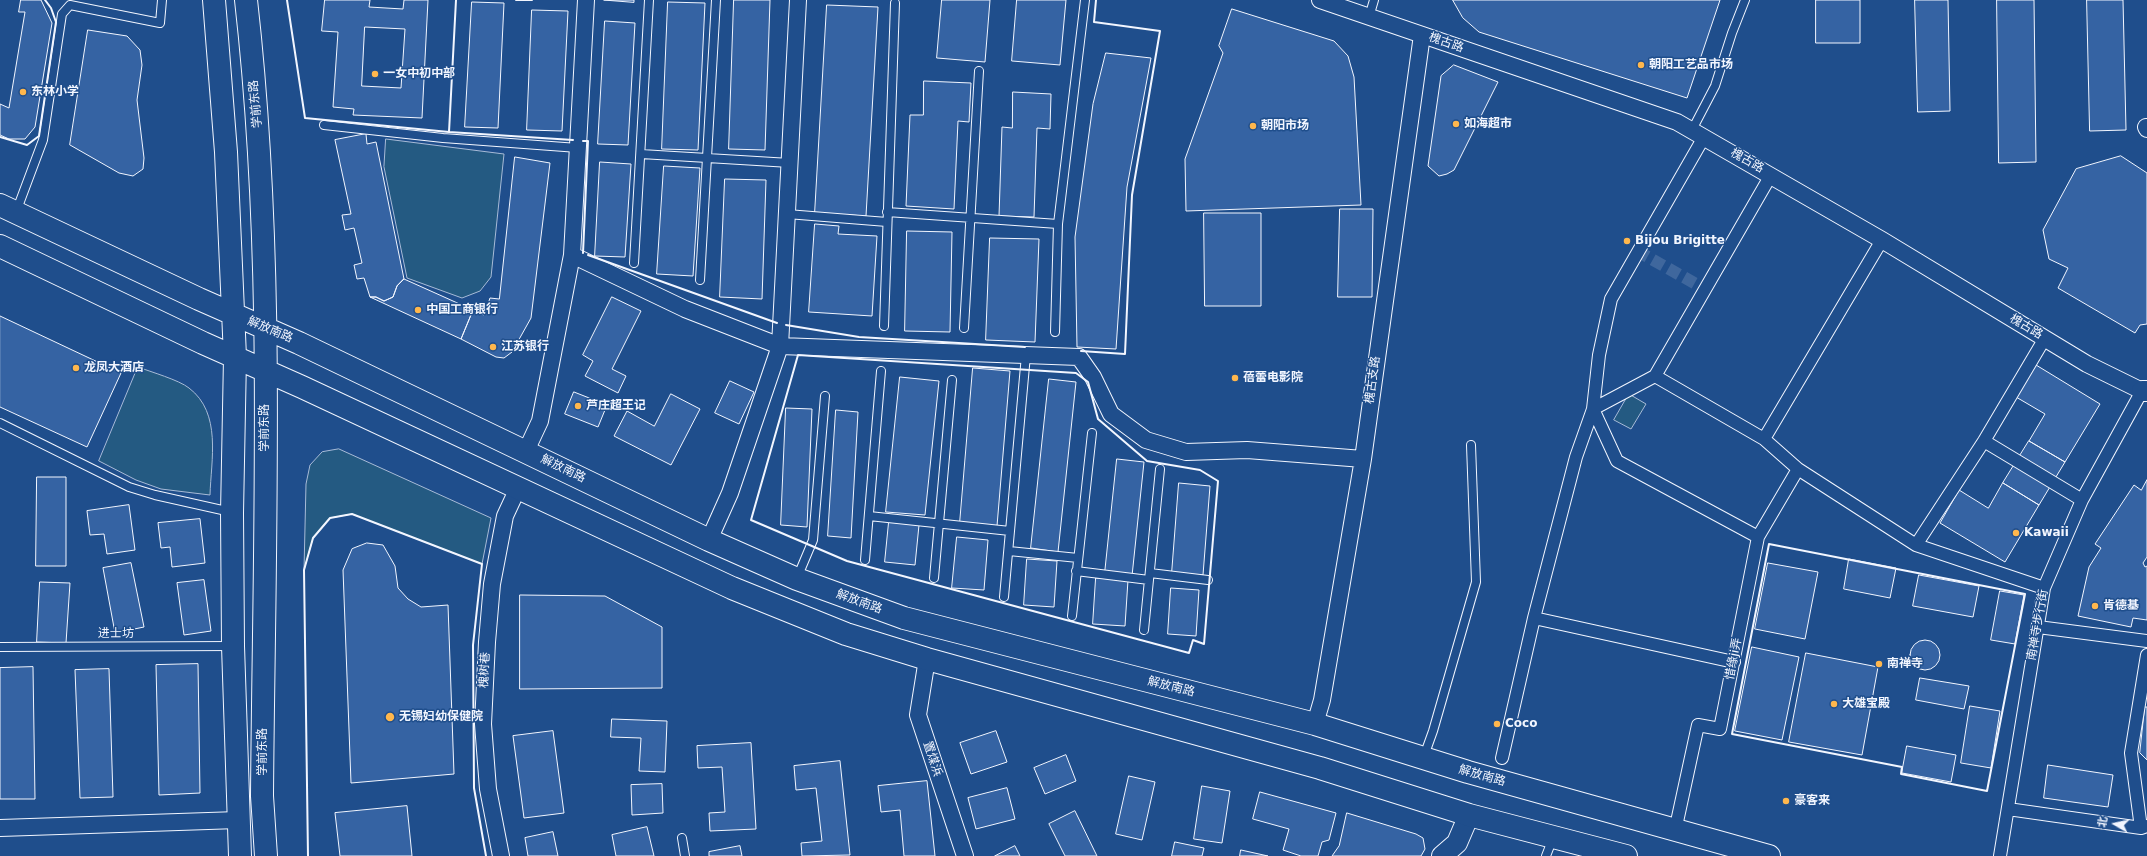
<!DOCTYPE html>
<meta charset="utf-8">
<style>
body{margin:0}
#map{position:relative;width:2147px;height:856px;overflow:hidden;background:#1f4e8c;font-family:"DejaVu Sans","Noto Sans SC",sans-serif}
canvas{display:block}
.north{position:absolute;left:2095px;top:804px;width:40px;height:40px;-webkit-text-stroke:3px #1f4e8c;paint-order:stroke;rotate:279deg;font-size:11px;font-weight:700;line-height:16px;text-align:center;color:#f2f6ff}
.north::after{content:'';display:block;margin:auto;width:14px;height:18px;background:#f2f6ff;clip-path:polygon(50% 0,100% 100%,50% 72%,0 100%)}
</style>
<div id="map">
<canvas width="2147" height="856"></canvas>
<div class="north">北</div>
</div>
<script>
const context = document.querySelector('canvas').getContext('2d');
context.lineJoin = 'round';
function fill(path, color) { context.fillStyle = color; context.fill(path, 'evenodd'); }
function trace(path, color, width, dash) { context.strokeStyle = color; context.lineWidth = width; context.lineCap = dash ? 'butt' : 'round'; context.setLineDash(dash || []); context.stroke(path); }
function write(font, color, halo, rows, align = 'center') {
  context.font = font + ' "DejaVu Sans","Noto Sans SC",sans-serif'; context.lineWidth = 3; context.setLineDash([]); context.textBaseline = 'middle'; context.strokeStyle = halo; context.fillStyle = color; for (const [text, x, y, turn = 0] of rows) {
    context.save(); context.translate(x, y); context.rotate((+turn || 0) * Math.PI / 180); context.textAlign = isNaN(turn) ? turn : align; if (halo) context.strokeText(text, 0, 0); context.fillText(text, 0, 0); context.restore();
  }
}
const green = new Path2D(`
 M 386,139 L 504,154 L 491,277 L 480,291 L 462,298 L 407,278 L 384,167 Z
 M 138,367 C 151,372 179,380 189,388 C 222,413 211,460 210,495 L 161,489 L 136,480 L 99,461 Z
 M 1629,394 L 1646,404 L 1631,429 L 1614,420 Z
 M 339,449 L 491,518 L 482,564 L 352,514 L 330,518 L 313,538 L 304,570 L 306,484 L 310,465 L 322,452 Z`);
const building = new Path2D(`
 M 21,0 L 41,0 L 52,23 L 35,127 L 25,139 L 9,139 L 0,135 L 0,104 L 9,108 L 25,12 L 19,12 Z
 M 325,0 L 370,0 L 369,7 L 403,9 L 404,0 L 428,0 L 422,118 L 353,115 L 354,109 L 333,107 L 338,32 L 322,31 ZM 365,27 L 405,29 L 401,88 L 362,86 Z
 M 604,0 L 634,0 L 634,2 Z
 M 734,0 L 770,0 L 765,150 L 729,149 Z
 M 942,0 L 990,0 L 985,62 L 937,58 Z
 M 1017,0 L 1066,0 L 1060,65 L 1012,61 Z
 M 1453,0 L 1720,0 L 1687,98 L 1479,32 L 1463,18 Z
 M 1816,0 L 1860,0 L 1860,43 L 1816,43 Z
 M 1915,0 L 1948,0 L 1950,111 L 1918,112 Z
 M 1997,0 L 2034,0 L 2036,162 L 1999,163 Z
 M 2087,0 L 2123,0 L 2126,130 L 2090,131 Z
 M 472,2 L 504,3 L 498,128 L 465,127 Z
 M 668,2 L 705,3 L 698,150 L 662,149 Z
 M 827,5 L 878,7 L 866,216 L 815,213 Z
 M 1232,9 L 1334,41 L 1348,56 L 1354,77 L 1361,205 L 1186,211 L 1185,159 L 1223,53 L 1219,46 Z
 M 532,10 L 568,11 L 562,131 L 527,130 Z
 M 605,21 L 635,23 L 628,145 L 598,144 Z
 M 88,30 L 127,36 L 140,50 L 142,65 L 137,100 L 144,158 L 143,169 L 133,176 L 119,173 L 70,145 Z
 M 1106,53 L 1151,58 L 1127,187 L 1116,349 L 1077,347 L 1075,237 L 1093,104 Z
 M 1454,65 L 1498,82 L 1454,170 L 1447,174 L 1439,176 L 1428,166 L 1441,76 Z
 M 924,81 L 971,83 L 969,122 L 958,121 L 954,209 L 906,206 L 910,115 L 923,115 Z
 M 1013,92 L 1051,94 L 1050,129 L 1037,128 L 1034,217 L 999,216 L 1002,127 L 1012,128 Z
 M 366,134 L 367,144 L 376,142 L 404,279 L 397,286 L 393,297 L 384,301 L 376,297 L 370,297 L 364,278 L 357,279 L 354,265 L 362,263 L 354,228 L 345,230 L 342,215 L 351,214 L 335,140 Z
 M 2121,156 L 2147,173 L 2147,324 L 2140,325 L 2135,333 L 2058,288 L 2068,268 L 2049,259 L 2043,230 L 2076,169 Z
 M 515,157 L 550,163 L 531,318 L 512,352 L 504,358 L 496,357 L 461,339 L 473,310 L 484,315 L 490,298 L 499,299 Z
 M 600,162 L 631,164 L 625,257 L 595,256 Z
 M 664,166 L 700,168 L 693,276 L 657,274 Z
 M 725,179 L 766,180 L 762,299 L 720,297 Z
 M 1340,209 L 1373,209 L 1372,297 L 1338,297 Z
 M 1204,213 L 1261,213 L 1261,306 L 1205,306 Z
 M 815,224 L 839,226 L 838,234 L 877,236 L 872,316 L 809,312 Z
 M 907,231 L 952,232 L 950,332 L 905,331 Z
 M 990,238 L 1039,239 L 1035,342 L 986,340 Z
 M 404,279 L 473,310 L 461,339 L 370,297 L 376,297 L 384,301 L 393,297 L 397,286 Z
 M 612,297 L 641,311 L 612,369 L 626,376 L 618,393 L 585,376 L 593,361 L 583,355 Z
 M 0,316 L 121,373 L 87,447 L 0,407 Z
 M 2036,365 L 2100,404 L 2065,462 L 2029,441 L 2045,414 L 2016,397 Z
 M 973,368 L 1010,371 L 997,526 L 960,523 Z
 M 900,377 L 939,381 L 925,515 L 886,512 Z
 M 1049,379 L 1076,382 L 1058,552 L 1031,548 Z
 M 730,381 L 754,392 L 739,424 L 715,413 Z
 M 574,392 L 607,405 L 598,427 L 565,414 Z
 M 671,394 L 700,409 L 671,465 L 614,436 L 627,411 L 654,426 Z
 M 786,408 L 812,409 L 807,527 L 781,525 Z
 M 836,410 L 858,412 L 851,538 L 828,536 Z
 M 2029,441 L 2065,462 L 2039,505 L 2003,483 Z
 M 1117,459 L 1144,462 L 1132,576 L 1105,573 Z
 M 37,477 L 66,477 L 66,566 L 36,566 Z
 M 2147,480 L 2147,557 L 2143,563 L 2145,567 L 2147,566 L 2147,620 L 2133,618 L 2131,627 L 2078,616 L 2089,567 L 2101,548 L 2095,544 L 2134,485 L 2141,490 Z
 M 1179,483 L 1210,486 L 1203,575 L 1172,573 Z
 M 2003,483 L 2039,505 L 2005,562 L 1940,523 L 1959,490 L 1988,508 Z
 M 129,505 L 135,550 L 107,554 L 104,534 L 90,535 L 87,511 Z
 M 200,519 L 205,563 L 172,567 L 170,547 L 161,548 L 158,523 Z
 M 889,522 L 919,525 L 915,565 L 885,562 Z
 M 957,537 L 988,540 L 984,590 L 952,588 Z
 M 367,543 L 383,545 L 395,566 L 398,588 L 408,599 L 421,607 L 448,605 L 454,774 L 351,783 L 343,570 L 352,549 Z
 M 1027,559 L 1057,561 L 1054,607 L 1024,605 Z
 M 1849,559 L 1896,568 L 1890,598 L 1844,589 Z
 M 131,563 L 144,627 L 115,633 L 103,568 Z
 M 1768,563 L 1818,572 L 1805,639 L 1755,629 Z
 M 1919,575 L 1979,586 L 1973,617 L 1913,606 Z
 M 1096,578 L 1128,580 L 1125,626 L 1093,624 Z
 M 204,580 L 211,631 L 184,635 L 177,583 Z
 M 40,582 L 70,583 L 66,643 L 37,642 Z
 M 1171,588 L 1199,590 L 1196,636 L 1168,634 Z
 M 2000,591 L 2024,595 L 2015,644 L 1991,640 Z
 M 520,595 L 605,596 L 662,627 L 662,688 L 520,689 Z
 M1910 655a15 15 0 1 1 30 0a15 15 0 1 1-30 0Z
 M 1752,647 L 1799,657 L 1782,740 L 1735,731 Z
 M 1806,653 L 1878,667 L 1862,755 L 1789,742 Z
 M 198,664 L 200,793 L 159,795 L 156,665 Z
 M 33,667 L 35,799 L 0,799 L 0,668 Z
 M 109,669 L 113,797 L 80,798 L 75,670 Z
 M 1920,678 L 1969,686 L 1964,709 L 1916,700 Z
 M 1970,706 L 2000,711 L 1991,768 L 1961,763 Z
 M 2145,707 L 2147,707 L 2147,760 L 2140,753 Z
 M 612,719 L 667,721 L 665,772 L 639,771 L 641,738 L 611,737 Z
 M 553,731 L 564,813 L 524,818 L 513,736 Z
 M 996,731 L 1007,762 L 971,774 L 960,743 Z
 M 751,743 L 756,829 L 710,831 L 709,813 L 725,812 L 722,767 L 698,768 L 697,746 Z
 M 1907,746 L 1956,755 L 1951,782 L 1902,773 Z
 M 1066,755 L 1076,781 L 1045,794 L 1034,768 Z
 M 840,761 L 850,855 L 802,856 L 801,843 L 822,841 L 816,788 L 796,790 L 794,766 Z
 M 2048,765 L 2113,775 L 2108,807 L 2044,798 Z
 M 1129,776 L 1155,782 L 1142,840 L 1116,834 Z
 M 927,781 L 935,856 L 904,856 L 900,810 L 881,812 L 878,786 Z
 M 662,784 L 663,813 L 632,815 L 631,785 Z
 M 1202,786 L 1230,791 L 1222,843 L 1194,839 Z
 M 1007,788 L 1015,819 L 976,829 L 968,798 Z
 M 1260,792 L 1336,813 L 1329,840 L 1322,842 L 1318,856 L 1301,856 L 1283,850 L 1289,829 L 1253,819 Z
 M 407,806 L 412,856 L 340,856 L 335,813 Z
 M 1075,811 L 1097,856 L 1065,856 L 1049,824 Z
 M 1347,813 L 1416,834 L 1423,838 L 1425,849 L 1421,856 L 1332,856 L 1339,846 Z
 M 647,827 L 654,856 L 616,856 L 612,835 Z
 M 553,832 L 558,856 L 528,856 L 525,838 Z
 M 1175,842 L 1204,848 L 1202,856 L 1172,856 Z
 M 740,846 L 742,856 L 709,856 L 709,852 Z
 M 1015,846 L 1020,856 L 995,856 Z
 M 1241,850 L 1268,856 L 1240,856 Z`);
const pedestrianTunnel = new Path2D(`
 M 1637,251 L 1705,289`);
const service = new Path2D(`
 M 1369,17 L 1374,0
 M 324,125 L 443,138 L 578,148
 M 1692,130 L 1715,86 L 1732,33 L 1745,0
 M 641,154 L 790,163
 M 16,212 L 43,140 L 62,14 L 70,5 L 160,23 L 162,0
 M 887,212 L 1058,224
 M 787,214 L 887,222
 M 634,263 L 649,0
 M 700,280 L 716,0
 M 884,326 L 895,3
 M 964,328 L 979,71
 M 1055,332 L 1058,224 L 1085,0
 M 0,423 L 129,487 L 155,495 L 231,512
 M 869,516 L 1010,531
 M 1009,551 L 1078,558
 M 865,560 L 881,371
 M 1076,571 L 1149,580
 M 1150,573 L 1208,580
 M 797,578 L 813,540 L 825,396
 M 934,578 L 952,380
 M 1004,597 L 1026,355
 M 1072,616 L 1092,433
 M 1144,630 L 1160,469
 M 0,647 L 233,646
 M 1424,756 L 1433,731 L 1476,582 L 1471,445
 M 682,838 L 685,856
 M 1546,856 L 1553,838`);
const pedestrian = new Path2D(`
 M 1655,376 L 1771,175
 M 1764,439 L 1882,240
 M 1984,441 L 2082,500
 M 1758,537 L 1617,461 L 1593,409 L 1655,376 L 1764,439 L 1798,469 L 1916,545 L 2044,588
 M 1916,545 L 1984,441 L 2045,338
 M 1534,618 L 1734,662
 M 2038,627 L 2147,641
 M 1502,758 L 1534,618 L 1576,457 L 1593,409 L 1599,355 L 1611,299 L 1704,137
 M 2008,809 L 2141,828 L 2147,826
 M 2141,828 L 2131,753 L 2147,655
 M 1675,831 L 1698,725 L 1720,729 L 1758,537 L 1798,469
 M 2000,856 L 2044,588 L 2082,500 L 2142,391`);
const minor = new Path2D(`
 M 586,0 L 572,255 L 685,309 L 780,346 L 1079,357 L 1093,377 L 1111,414 L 1146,440 L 1186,452 L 1247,450 L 1363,459
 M 1320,0 L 1677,122 L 1882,240 L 2087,364 L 2142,391
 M 2146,127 L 2147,129
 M 526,451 L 540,421 L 572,255
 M 709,540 L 730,493 L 780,346 L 798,0
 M 927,659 L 918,715 L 965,856
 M 1315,724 L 1322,700 L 1363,459 L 1422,35
 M 0,828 L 238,820
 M 501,856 L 488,789 L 483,724 L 487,642 L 492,584 L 505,516 L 518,488`);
const tertiary = new Path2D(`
 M 2142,391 L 2147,391
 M 1442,856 L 1457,843 L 1469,815`);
const secondary = new Path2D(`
 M 214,0 L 226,152 L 235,357 L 232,513 L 233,646 L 240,856
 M 246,0 C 276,264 264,531 262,796 L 266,856
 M 0,205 L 199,299 L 299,343 L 709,540 L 797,579 L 904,618 L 1315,724 L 1468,772 L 1769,856
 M 0,246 L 203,343 L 302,387 L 732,588 L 846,634 L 927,659 L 1320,768 L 1469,815 L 1626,856`);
const wall = new Path2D(`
 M 287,0 L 305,118 L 449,132 L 449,130
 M 456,0 L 449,132 L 573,140
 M 516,0 L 532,0
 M 0,137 L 27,145 L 39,136 L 56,22 L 51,8 L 45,0
 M 583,253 L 588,141 L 583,141
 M 588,255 L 777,323
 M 786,325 L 859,337 L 1025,347
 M 1081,351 L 1125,354 L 1132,195 L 1160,31 L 1094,22 L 1096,0
 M 798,355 L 1076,373 L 1088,382 L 1098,419 L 1147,461 L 1200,470 L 1218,481 L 1204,644 L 1193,640 L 1189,653 L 847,561 L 751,520 Z
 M 1769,544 L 2025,594 L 1987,791 L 1901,774 L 1902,767 L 1732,734 Z
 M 308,856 L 304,570 L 313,538 L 330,518 L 352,514 L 482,564 L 473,645 L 474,788 L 486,856`);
const markers = [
 [1641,65,4,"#ffb74d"],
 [375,74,4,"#ffb74d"],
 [23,92,4,"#ffb74d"],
 [1456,124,4,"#ffb74d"],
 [1253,126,4,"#ffb74d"],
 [1627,241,4,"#ffb74d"],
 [418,310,4,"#ffb74d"],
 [493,347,4,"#ffb74d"],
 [76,368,4,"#ffb74d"],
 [1235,378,4,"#ffb74d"],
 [578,406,4,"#ffb74d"],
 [2016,533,4,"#ffb74d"],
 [2095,606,4,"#ffb74d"],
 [1879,664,4,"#ffb74d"],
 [1834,704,4,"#ffb74d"],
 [390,717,5,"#ffb74d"],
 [1497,724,4,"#ffb74d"],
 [1786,801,4,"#ffb74d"]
];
const streetNames = [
 ["槐古路",1446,43,19],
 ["学前东路",256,104,-95],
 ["槐古路",1747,161,29],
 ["槐古路",2026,327,31],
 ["解放南路",270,330,23],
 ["槐古支路",1373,380,-82],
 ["学前东路",265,428,-90],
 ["解放南路",563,469,26],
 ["解放南路",859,602,20],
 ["南禅寺步行街",2038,625,-80],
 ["进士坊",116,634],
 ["惜缘ji弄",1734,659,-79],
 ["槐树巷",485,670,-87],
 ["解放南路",1171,687,14],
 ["学前东路",263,752,-90],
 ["置煤浜",932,759,72],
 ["解放南路",1482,776,16]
];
const poiNames = [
 ["朝阳工艺品市场",1649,65],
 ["一女中初中部",383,74],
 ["东林小学",31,92],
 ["如海超市",1464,124],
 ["朝阳市场",1261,126],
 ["Bijou Brigitte",1635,241],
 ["中国工商银行",426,310],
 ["江苏银行",501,347],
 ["龙凤大酒店",84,368],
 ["蓓蕾电影院",1243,378],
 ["芦庄超王记",586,406],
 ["Kawaii",2024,533],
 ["肯德基",2103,606],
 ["南禅寺",1887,664],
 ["大雄宝殿",1842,704],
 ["无锡妇幼保健院",399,717],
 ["Coco",1505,724],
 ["豪客来",1794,801]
];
fill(green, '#245a82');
trace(green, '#a8bbd7', 1);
fill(building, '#3563a3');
trace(building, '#f2f6ff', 1);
trace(pedestrianTunnel, '#3f679d', 12, [12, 6]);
trace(service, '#f2f6ff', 10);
trace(pedestrian, '#f2f6ff', 14);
trace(minor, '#f2f6ff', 18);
trace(tertiary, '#f2f6ff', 22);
trace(secondary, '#f2f6ff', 24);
trace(service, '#1f4e8c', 8);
trace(pedestrian, '#1f4e8c', 12);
trace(minor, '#1f4e8c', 16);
trace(tertiary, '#1f4e8c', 20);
trace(secondary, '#1f4e8c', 22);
trace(wall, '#f2f6ff', 2);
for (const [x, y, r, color] of markers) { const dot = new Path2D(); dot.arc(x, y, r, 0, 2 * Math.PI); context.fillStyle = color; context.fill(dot); trace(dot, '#1f4e8c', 1.5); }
write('12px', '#f2f6ff', '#1f4e8c', streetNames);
write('bold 12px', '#f2f6ff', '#1f4e8c', poiNames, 'left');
</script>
